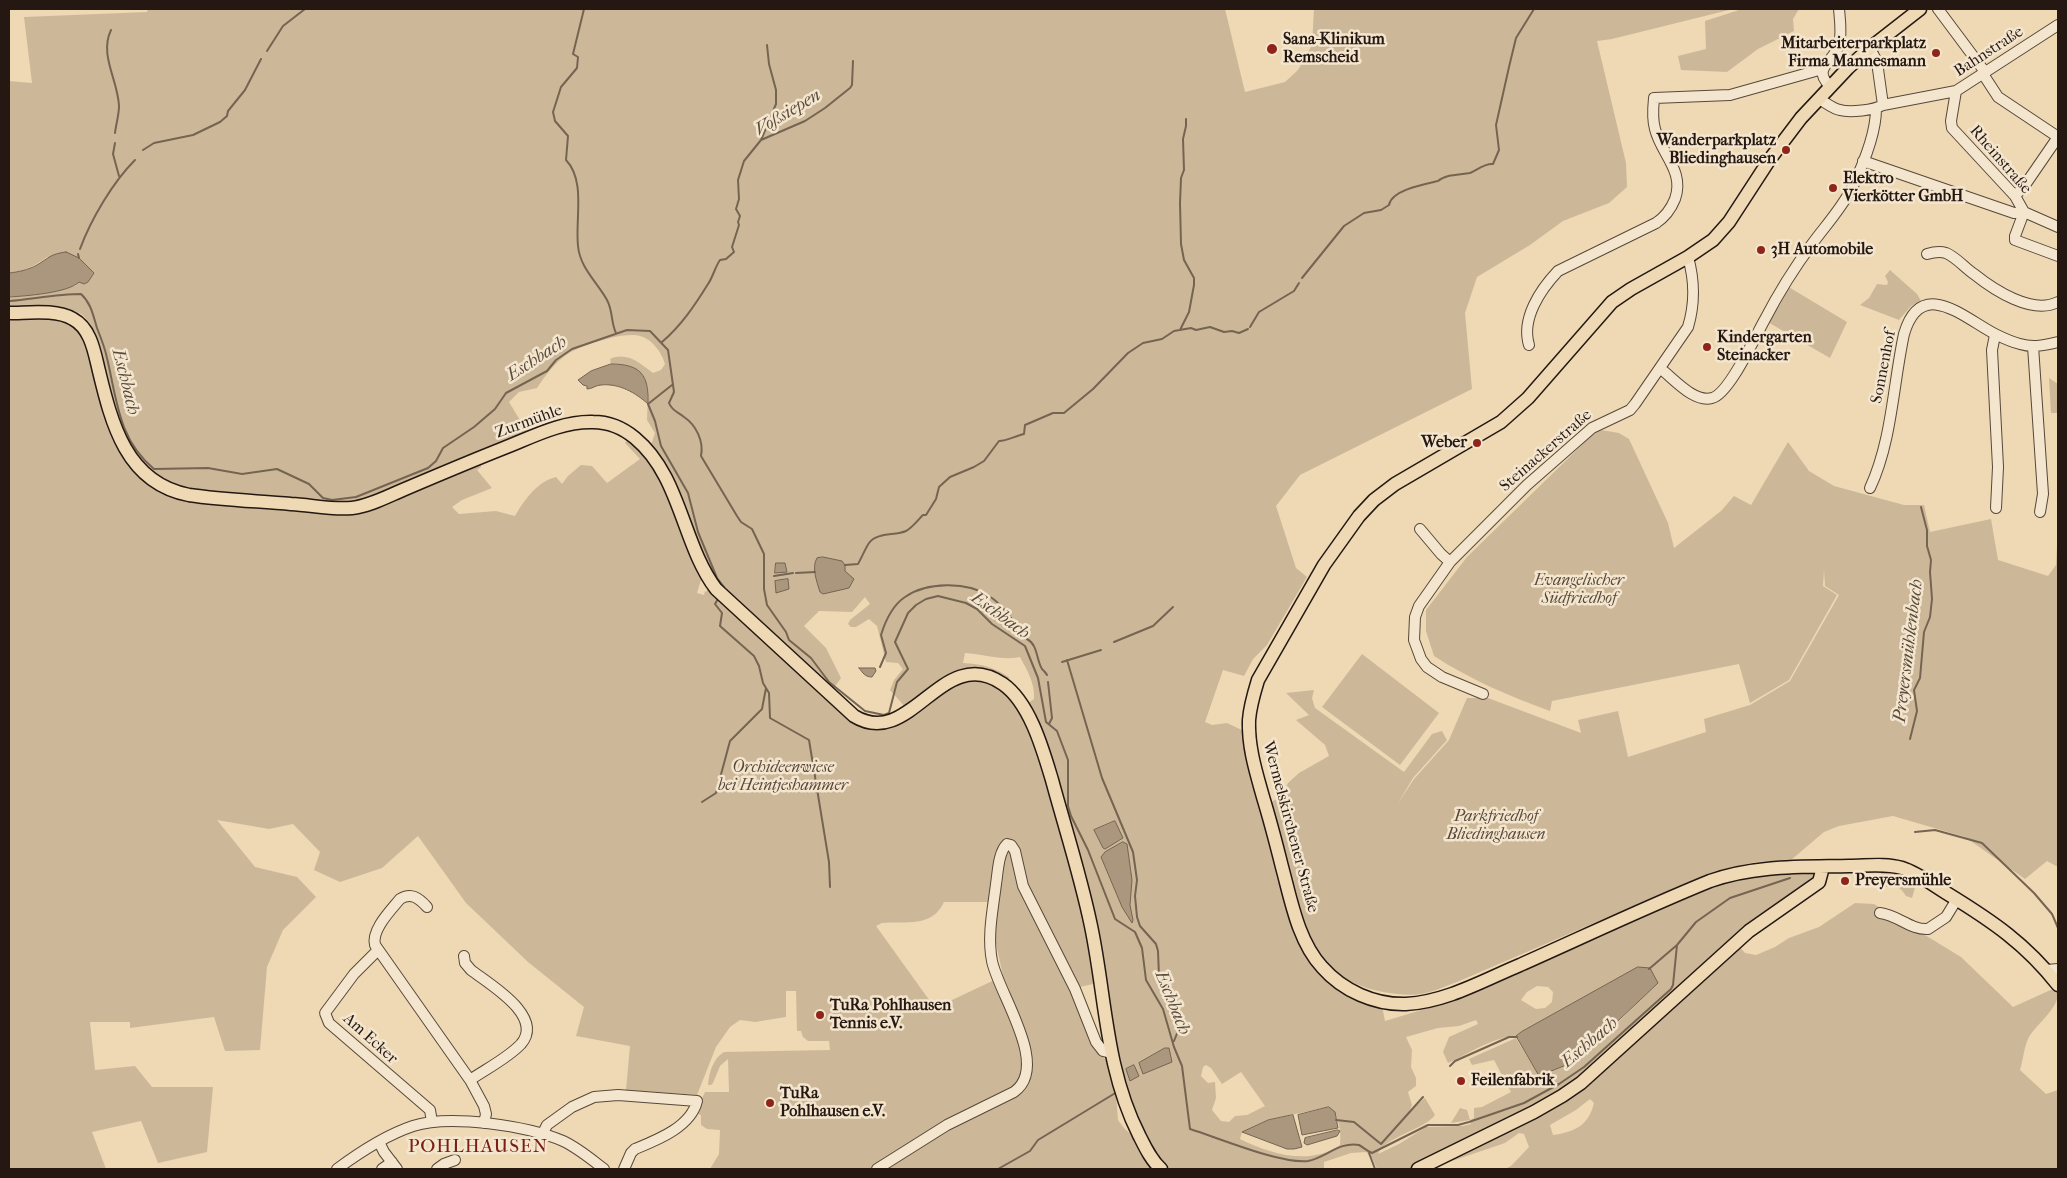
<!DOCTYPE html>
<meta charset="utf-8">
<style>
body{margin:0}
#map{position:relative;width:2067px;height:1178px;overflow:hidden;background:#eed9b4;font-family:"IM FELL French Canon",serif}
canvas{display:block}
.frame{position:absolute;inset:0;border:10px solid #251812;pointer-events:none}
</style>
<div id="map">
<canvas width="2067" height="1178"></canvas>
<div class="frame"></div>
</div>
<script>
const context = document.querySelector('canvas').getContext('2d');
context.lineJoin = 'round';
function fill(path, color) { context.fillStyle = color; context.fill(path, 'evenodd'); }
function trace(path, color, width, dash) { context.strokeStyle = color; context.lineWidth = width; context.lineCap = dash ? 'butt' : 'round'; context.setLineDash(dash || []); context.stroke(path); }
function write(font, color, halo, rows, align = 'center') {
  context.font = font + ' "IM FELL French Canon",serif'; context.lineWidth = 5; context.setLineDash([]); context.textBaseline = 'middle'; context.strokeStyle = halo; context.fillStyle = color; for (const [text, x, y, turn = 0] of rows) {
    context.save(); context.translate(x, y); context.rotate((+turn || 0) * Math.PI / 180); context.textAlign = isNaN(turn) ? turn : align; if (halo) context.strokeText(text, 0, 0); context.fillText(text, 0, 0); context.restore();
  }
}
const green = new Path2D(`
 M 148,9 L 1225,9 L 1245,92 L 1285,82 L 1298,70 L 1312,45 L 1314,9 L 1733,9 L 1612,39 L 1597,41 L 1626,163 L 1627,187 L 1609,203 L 1563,221 L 1530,245 L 1477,277 L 1465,313 L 1472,389 L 1300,475 L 1276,506 L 1296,568 L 1307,577 L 1267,645 L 1253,659 L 1244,676 L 1223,670 L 1205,722 L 1212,725 L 1227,723 L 1244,731 L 1310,959 L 1382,1006 L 1385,1021 L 1438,1005 L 1712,886 L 1736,878 L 1808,871 L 1812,873 L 1814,878 L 1563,1092 L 1412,1169 L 1377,1169 L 1372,1158 L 1366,1152 L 1351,1153 L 1324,1162 L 1324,1169 L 1167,1169 L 1160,1162 L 1132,1110 L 1115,1044 L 1108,987 L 1103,981 L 1025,705 L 1034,699 C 1035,683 1027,670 1020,657 C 1002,661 984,654 965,653 L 963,663 C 981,664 995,667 1010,678 L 1005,679 L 985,672 L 906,708 L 890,690 L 894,680 L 903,669 L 898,663 L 886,662 L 877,626 L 869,619 L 856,627 L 851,627 L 848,624 L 850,620 L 870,604 L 865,597 L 852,612 L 819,611 L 804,626 L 826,648 L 841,678 L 831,692 L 720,589 L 650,448 L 655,433 L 647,420 L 648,394 L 621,364 L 611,364 L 610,359 C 627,351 641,364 653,373 L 661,370 L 665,364 C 662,353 652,339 640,336 C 624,331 583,345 569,353 C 556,361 545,376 537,388 L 519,392 L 509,402 L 529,435 L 353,504 L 191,491 L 174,486 L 143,466 L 122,435 L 93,331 C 90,324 86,316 79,313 C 62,305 28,309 9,309 L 9,297 L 75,286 L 79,282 L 88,281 L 94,273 L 87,267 L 47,257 C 35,266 24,271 9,273 L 9,81 L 32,83 L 24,17 L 147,12 ZM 1115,821 L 1121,840 L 1103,848 L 1097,829 ZM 1658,983 C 1622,1017 1587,1060 1539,1076 L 1516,1038 L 1469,1059 L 1472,1065 L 1494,1060 L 1511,1092 L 1482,1107 L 1474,1108 L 1474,1118 L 1470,1120 L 1467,1110 L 1460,1108 L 1451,1123 L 1470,1120 L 1471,1124 L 1463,1126 L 1426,1127 L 1399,1144 L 1378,1154 C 1384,1137 1424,1130 1435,1115 L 1425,1098 L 1409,1112 L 1412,1105 L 1408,1092 L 1416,1086 L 1416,1078 L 1411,1067 L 1412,1050 L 1406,1037 L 1438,1028 L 1459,1026 L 1476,1020 L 1478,1024 L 1449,1037 L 1443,1052 L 1448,1063 C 1466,1055 1497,1035 1516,1036 L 1521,1032 L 1584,998 ZM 1537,986 L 1548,987 L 1553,992 L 1552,1002 L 1545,1008 L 1536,1009 L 1521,1000 L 1527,992 ZM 1206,1065 L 1211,1068 L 1222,1084 L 1241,1072 L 1265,1106 L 1247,1115 L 1235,1116 L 1229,1122 L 1221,1121 L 1212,1110 L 1216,1098 L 1215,1082 L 1208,1083 L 1201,1076 L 1203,1067 ZM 1329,1107 C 1340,1117 1341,1131 1340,1145 C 1310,1166 1270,1154 1240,1139 L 1242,1132 L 1267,1120 Z
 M 1742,9 L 1799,9 L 1793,19 L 1794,31 L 1758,49 L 1727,72 L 1681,70 L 1678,56 L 1706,49 L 1705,21 Z
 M 1890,270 L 1917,294 L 1921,301 L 1911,306 L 1899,320 L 1860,305 L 1869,298 L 1877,284 L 1887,285 L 1888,282 L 1885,276 Z
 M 1787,286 L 1847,322 L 1830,358 L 1766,321 Z
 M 9,316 C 39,317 64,313 85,338 L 108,424 L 125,456 L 155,486 L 341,511 L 481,461 L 481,467 L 477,470 L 492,488 L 462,500 L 452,507 L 459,514 L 496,511 L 515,516 C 524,500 538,481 556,477 L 562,484 L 568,476 L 581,465 L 592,466 L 607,483 L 640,459 L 625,443 L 629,438 L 656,469 L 702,577 L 697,593 L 704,595 L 705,591 L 706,592 L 710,586 L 870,726 L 954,683 L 983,679 L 1011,696 L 1030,731 L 1046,775 L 1083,905 L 1097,983 L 1080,987 L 1072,994 L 1096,1050 L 1107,1061 L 1116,1095 L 1118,1120 L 1124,1128 L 1139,1142 L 1156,1169 L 710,1169 L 719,1154 L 720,1130 L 707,1129 L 701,1125 L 701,1115 L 695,1113 L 705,1092 L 729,1092 L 728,1059 L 720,1066 L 713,1083 L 711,1085 L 708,1085 C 709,1073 713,1058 724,1052 L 830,1050 L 829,1041 L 808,1041 L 803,1037 L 801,1031 L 797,1031 L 796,991 L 786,991 L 786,1017 L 755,1022 L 740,1020 L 730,1027 L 716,1047 L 697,1095 L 626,1090 L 630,1046 L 576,1036 L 584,1007 L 528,962 L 466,903 L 418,836 L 382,868 L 340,882 L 314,870 L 320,852 L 293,824 L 269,829 L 217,820 L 255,867 L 297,877 L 316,897 L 283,930 L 267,967 L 260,1050 L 225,1051 L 214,1017 L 130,1028 L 130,1022 L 90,1022 L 95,1070 L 135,1066 L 152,1087 L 213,1087 L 207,1152 L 158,1163 L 141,1121 L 92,1132 L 106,1169 L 9,1169 ZM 944,902 L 987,902 L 1003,976 L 935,1008 L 876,926 L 882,923 C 906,921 932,928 944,902 Z
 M 2049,378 L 2058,384 L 2058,413 L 2051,413 Z
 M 1601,430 L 1619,433 L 1629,439 L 1668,523 L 1674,548 L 1721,511 L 1734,496 L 1751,505 L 1788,442 L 1809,471 L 1834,486 L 1904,505 L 1924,505 L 1930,532 L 1991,519 L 1998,560 L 2048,576 L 2056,565 L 2058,528 L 2058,867 L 2047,861 L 2025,879 L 1965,837 L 1893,816 L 1839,826 L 1824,832 L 1791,860 L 1756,862 L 1715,871 L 1457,982 C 1446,986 1433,992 1421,994 C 1409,996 1396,994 1383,992 C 1362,988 1342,980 1327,963 C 1300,931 1285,850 1273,809 L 1272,802 L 1282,795 L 1288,783 L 1299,773 L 1329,756 L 1325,745 L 1296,720 L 1309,715 L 1286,693 L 1314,690 L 1312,698 L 1315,708 L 1404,772 L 1432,734 L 1442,731 L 1447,740 L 1413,778 L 1398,803 L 1414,779 L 1449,740 L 1467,698 L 1488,698 L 1581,733 L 1578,720 L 1618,711 L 1628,757 L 1706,732 L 1704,719 L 1750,705 L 1790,681 L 1839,595 L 1825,586 L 1824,570 L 1823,586 L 1837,595 L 1789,680 L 1750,703 L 1739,664 L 1552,701 L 1550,711 C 1509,696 1471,680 1434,656 L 1426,631 L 1426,610 L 1467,557 L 1591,436 Z
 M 1362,654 L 1439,713 L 1400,765 L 1322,707 Z
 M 1881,871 C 1893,871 1909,872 1916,884 L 1912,898 L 1906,896 C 1899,885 1895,885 1882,888 Z
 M 1855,903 L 1874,904 L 1961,957 L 2013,1007 L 2055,988 C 2067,1003 2034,1025 2028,1039 C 2024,1048 2023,1060 2020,1070 L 2046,1094 L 2058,1090 L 2058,1169 L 1505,1169 L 1511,1166 L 1529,1147 L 1524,1134 L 1519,1133 L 1505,1143 L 1440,1165 L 1558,1102 L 1738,945 L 1745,953 L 1756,955 L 1775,947 L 1789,938 L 1819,927 ZM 1590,1099 L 1594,1103 C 1589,1125 1575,1132 1553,1135 L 1550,1125 L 1576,1110 Z`);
const water = new Path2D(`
 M 66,252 L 79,258 L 94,273 L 88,282 L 84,284 L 79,282 C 68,293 25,296 9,297 L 9,273 C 18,272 28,270 37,265 C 49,258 50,254 66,252 Z
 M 611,364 C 641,364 649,375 648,404 C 636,393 619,383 601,385 C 596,385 592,389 587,389 L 587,386 L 583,385 L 578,380 L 591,371 Z
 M 823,557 L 842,561 L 845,565 L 845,571 L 854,579 L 849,588 L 823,594 L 820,592 C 817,582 811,567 817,558 Z
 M 776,563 L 785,563 L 787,572 L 775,573 Z
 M 788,579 L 789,589 L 776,593 L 775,581 Z
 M 859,668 L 875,668 L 876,671 L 872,677 C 865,677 863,673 859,668 Z
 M 1115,821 L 1123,838 L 1105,849 L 1103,848 L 1094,830 Z
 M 1123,842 L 1127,844 L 1132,880 L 1130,905 L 1133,920 L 1132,923 L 1122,907 L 1101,857 L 1105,852 Z
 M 1638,967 L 1650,968 L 1658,983 L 1598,1040 L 1566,1065 L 1539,1076 L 1516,1036 L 1521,1032 Z
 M 1165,1048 L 1169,1048 L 1172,1062 L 1143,1074 L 1139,1063 Z
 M 1134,1065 L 1139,1076 L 1130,1081 L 1126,1069 Z
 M 1329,1107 L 1335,1112 L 1338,1128 L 1302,1135 L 1298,1115 Z
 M 1293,1115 L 1302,1147 L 1294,1149 L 1287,1149 L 1242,1132 L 1268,1120 Z
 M 1338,1130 L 1340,1131 L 1337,1136 L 1307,1145 L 1304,1143 L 1305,1138 Z`);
const stream = new Path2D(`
 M 584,9 L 573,54 L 578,57 L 577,68 L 561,87 L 553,112 L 555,121 L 568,136 L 566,160 C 586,181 575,219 578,246 C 580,268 597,282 607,300 C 613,311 611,323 616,333
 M 1535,9 L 1543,9
 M 111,30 C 99,55 118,80 119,106 C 119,115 116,124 115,133
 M 267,51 L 283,26 L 305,9
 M 761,140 L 776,104 L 776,90 L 769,64 L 767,45
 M 115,143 L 113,154 L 119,176
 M 143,150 L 154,143 L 193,135 L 220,122 L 227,116 L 228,111 L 245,90 L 261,59
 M 80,249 C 91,219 113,182 135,160
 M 78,254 L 79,258
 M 1302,278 L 1344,226 L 1364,213 L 1381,210 L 1389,205 C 1391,190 1425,184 1438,181 C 1446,174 1460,175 1470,173 C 1477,170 1485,163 1493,164 L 1499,150 L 1496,125 L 1509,67 L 1516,38 L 1534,9
 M 9,301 C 33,299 57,294 81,294 C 91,303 93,315 97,328 C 101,338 105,348 107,358 C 117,400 118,439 154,469 L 208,468 L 242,474 L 277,469 L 309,484 L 323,498 L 332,500 L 356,497 L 428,468 L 436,461 L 443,448 L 474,427 L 495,409 L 506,393 L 547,371 L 556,360 L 572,349 L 627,330 L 650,331 L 668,350 L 674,392 L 669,403 C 672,411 678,412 684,417 C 696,425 704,441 701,456 L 737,516 L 741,522 L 752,529 L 764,554 L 764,589 L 767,605 L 786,632 L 789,640 L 811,658 L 829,682 L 865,711 L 884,715 L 889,713 L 897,682 L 908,669 L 895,642 L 908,613 L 916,605 L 926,599 L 938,596 L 966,603 L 977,609 L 992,624 L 1025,646 L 1038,678 L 1046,722 L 1057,731 L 1068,760 L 1068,806 L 1071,816 L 1088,850 L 1115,919 L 1135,932 L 1142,948 L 1146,980 L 1163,1009 L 1174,1047 L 1182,1066 L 1190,1129 C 1219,1138 1280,1164 1308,1161 C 1325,1158 1340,1141 1359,1145 C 1363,1147 1367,1151 1372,1153 L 1428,1125 L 1458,1125 L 1469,1122 L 1524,1103 L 1559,1084 L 1584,1067 L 1671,989 L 1673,985 L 1677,945 L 1696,922 L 1730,898 L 1790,878
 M 1250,327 L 1259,312 L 1294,291 L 1299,283
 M 1180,330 L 1189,312 L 1194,285 L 1194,278 L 1184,260 L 1181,244 L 1180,203 L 1181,178 L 1184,170 L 1183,139 L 1186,126 L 1186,119
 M 662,342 C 681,326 695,305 708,284 C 713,277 715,267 720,260 L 726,259 L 734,252 L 732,247 L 739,225 L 738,222 L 740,216 L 736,209 L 739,199 L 738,180 L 744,161 L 761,140 L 805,121 L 825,108 L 850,88 L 852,85 L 853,61
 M 672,385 L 648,404 L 655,421 L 661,446 L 688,493 L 698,532 L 717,578 L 724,587 L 723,589
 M 845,565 L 858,564 C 862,557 865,549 869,543 C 877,532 895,536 906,531 C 912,528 918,520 923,515 L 926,515 L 936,499 L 939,487 L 950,477 L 974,467 L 984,461 L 999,441 C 1007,441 1015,436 1024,434 L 1025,425 L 1053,413 L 1064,413 L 1093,389 L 1128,353 L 1143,343 L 1162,339 L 1174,331 L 1191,328 L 1196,330 L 1210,327 L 1224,332 L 1232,331 L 1239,333 L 1248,329
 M 796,573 L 815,572
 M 774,576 L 793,573
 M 719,597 L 715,604 L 722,613 L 720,626 L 754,656 L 759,666 L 763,683 L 769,693 L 770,718 L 809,740 L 829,862 L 830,887
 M 1114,642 L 1153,626 L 1173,607
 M 1067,660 L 1102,778 L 1133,852 L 1137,880 L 1135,896 L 1137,917 L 1140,926 L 1156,944 L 1158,951 L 1159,976 L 1166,1001 L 1178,1031 L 1174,1041
 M 1062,662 L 1101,650
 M 880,667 L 886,653 L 881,635 C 885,622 893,605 905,597 C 926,582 967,581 989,596 C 1005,606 1015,625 1027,639 C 1038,645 1036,659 1042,669 C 1044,671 1046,673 1047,675
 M 1048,682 L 1052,718 L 1049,724
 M 1910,739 L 1917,711 L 1914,690 L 1920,678 L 1924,632 L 1930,617 L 1932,599 L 1930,572 L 1931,560 L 1927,546 L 1927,530 L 1921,507
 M 702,802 L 716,793 L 730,741 L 762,709 L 766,688
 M 1915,832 L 1935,830 L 1982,843 L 2034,893 L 2052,914 L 2058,928
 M 1649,969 L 1677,945
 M 1450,1066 L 1455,1061 L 1509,1037 L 1517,1037
 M 1336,1120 L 1354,1122 L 1381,1144 L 1423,1097
 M 1369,1153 L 1375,1169
 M 998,1169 L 1030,1151 L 1038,1140 L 1117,1092`);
const minor = new Path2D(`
 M 1938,9 L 1985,72
 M 1870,48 L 1877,62 L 1883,105
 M 1983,74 L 1998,97 L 2058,137 L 2025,185 L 2015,196
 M 1830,86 C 1811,68 1834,62 1839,45 C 1842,34 1840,20 1839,9
 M 1956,91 L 1951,121 L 1952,128 L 2015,196 L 2024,212 L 2058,227
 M 1819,99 C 1825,102 1833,109 1840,110 C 1850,113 1874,110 1883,105 L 1956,91 L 2058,25
 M 1863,161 L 2014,213 L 2024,212
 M 2024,212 L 2015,236 L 2015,240 L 2058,256
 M 1927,254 C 1934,252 1939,251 1946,253 C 1956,257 1965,268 1974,274 C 1994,290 2032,315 2058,302
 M 1995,335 L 1992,350 L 1998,467 L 1996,508
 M 1529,345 C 1521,319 1540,290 1558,271 L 1656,223 C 1665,217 1671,209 1675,199 C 1685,171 1661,154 1655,129 C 1652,119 1653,108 1654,98 L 1730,95 L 1819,70 L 1823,70
 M 2033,346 L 2043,494 L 2040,512
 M 1661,369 C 1674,379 1694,403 1712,398 C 1729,394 1755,337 1764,321 C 1778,294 1794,268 1812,244 C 1826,225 1841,209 1852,188 C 1863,165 1876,135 1876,109
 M 1870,488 C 1892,441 1893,385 1904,334 C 1921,276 1964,318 1995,334 C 2003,338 2012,342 2020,344 C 2033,348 2046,345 2058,342
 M 1420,529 L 1441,554 L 1450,562
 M 1483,694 L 1442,677 L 1427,667 L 1421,659 L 1414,640 L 1415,617 L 1419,606 L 1450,562 L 1527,485 L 1592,428 L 1630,410 L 1635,404 L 1688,327 C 1695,303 1695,282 1688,257
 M 427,907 C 419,898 411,892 400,899 C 391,910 371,930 375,945 L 470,1080 L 484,1106 L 486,1114 L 484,1123
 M 1880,913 C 1898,915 1910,930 1928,929 L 1946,917 L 1957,899
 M 378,950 L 354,974 L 325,1013 L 329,1023 L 430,1110 L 432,1122
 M 464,956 L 465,963 L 471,970 C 489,984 545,1016 521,1044 C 508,1058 486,1069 470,1080
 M 2047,970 L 2058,969
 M 543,1133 L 547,1125 L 572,1107 L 594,1097 L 618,1095 L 697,1101 C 691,1127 657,1140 635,1149 L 631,1153 L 624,1169
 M 379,1142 L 384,1152 L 397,1169
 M 337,1169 C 360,1152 386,1135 413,1126 C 450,1114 528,1126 563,1141 C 578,1148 591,1159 604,1169
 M 382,1169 L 392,1162
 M 437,1169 L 444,1164 L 455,1160
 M 877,1169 L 947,1125 L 1014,1092 C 1051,1066 998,993 992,961 C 987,936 993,909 996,884 C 998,872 998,853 1007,844 L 1011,845 L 1015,851 L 1023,886 L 1075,989 L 1096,1042 L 1103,1051 L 1111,1053`);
const major = new Path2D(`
 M 1920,9 L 1870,48 L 1848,68 L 1801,118 L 1770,159 L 1729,222 L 1713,240 L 1688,257 L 1631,289 L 1612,302 L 1528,398 L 1501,422 L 1395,484 L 1374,500 L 1359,516 L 1324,565 L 1258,680 C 1254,693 1250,706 1249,720 C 1248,747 1256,772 1263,797 C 1270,820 1276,843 1282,867 C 1291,900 1298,941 1322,967 C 1343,991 1375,1005 1406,1004 C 1446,1002 1484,980 1520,965 C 1583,937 1646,907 1710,881 C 1755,865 1802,867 1849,866 C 1866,866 1885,863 1902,868 C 1918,873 1933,885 1948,894 C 1992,921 2026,944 2058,985
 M 9,313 C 28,313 56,309 73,319 C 90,328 94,350 98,367 C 111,421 125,483 189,495 C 223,500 258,501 291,504 C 311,505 332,510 352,508 C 370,506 388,496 405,489 C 438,475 471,461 504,448 C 532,437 562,421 593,422 C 609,422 623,428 635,438 C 681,476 682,544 716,589 L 854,716 C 911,751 942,642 1003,684 C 1030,703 1043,750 1052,780 C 1065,828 1081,877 1091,926 C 1106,997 1105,1068 1139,1135 C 1145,1147 1151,1160 1161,1169
 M 1418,1169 L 1534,1112 L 1562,1096 L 1581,1083 L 1749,931 L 1819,882 L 1823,867`);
const markers = [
 [1272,49,6,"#8f2418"],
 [1936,53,5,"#8f2418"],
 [1786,150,5,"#8f2418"],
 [1833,188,5,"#8f2418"],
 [1761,250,5,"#8f2418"],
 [1707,347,5,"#8f2418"],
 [1477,443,5,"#8f2418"],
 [1845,881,5,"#8f2418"],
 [820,1015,5,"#8f2418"],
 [1461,1081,5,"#8f2418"],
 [770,1103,5,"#8f2418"]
];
const poiNames = [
 ["Sana-Klinikum",1283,40],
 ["Remscheid",1283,58],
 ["Mitarbeiterparkplatz",1926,44,"right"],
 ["Firma Mannesmann",1926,62,"right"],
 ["Wanderparkplatz",1776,141,"right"],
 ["Bliedinghausen",1776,159,"right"],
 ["Elektro",1843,179],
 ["Vierkötter GmbH",1843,197],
 ["3H Automobile",1771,250],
 ["Kindergarten",1717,338],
 ["Steinacker",1717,356],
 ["Weber",1467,443,"right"],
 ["Preyersmühle",1855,881],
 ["TuRa Pohlhausen",830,1006],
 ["Tennis e.V.",830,1024],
 ["Feilenfabrik",1471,1081],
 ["TuRa",780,1094],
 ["Pohlhausen e.V.",780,1112]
];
const streetNames = [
 ["Bahnstraße",1989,52,-33],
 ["Rheinstraße",2000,160,49],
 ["Sonnenhof",1884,367,-79],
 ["Zurmühle",529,422,-20],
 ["Steinackerstraße",1546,451,-41],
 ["Wermelskirchener Straße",1290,827,75],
 ["Am Ecker",370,1039,42]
];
const parkNames = [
 ["Evangelischer",1579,581],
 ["Südfriedhof",1579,599],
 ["Orchideenwiese",783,768],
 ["bei Heintjeshammer",783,786],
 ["Parkfriedhof",1496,817],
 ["Bliedinghausen",1496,835]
];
const waterNames = [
 ["Voßsiepen",788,113,-31],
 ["Eschbach",537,359,-33],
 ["Eschbach",125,382,76],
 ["Eschbach",1000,616,36],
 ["Preyersmühlenbach",1909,651,-83],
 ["Eschbach",1172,1003,68],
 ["Eschbach",1590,1043,-40]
];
const quarterNames = [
 ["POHLHAUSEN",478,1147]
];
fill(green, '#ccb898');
fill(water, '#aa977d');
trace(water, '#756452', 1);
trace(stream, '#756452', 2);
trace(minor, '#57483a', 12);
trace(major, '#251812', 15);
trace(minor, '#f4e6ce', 10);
trace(major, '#eed9b4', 12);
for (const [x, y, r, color] of markers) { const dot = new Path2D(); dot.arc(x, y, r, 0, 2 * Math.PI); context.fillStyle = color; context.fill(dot); trace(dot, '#f4e6ce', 2); }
write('bold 16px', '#251812', '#f4e6ce', poiNames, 'left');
write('16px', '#251812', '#f4e6ce', streetNames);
write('italic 16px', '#57483a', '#f4e6ce', parkNames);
write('italic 18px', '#5a4b3d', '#f4e6ce', waterNames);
context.letterSpacing = '1px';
write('19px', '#7a1f14', '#f4e6ce', quarterNames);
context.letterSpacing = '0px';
</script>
